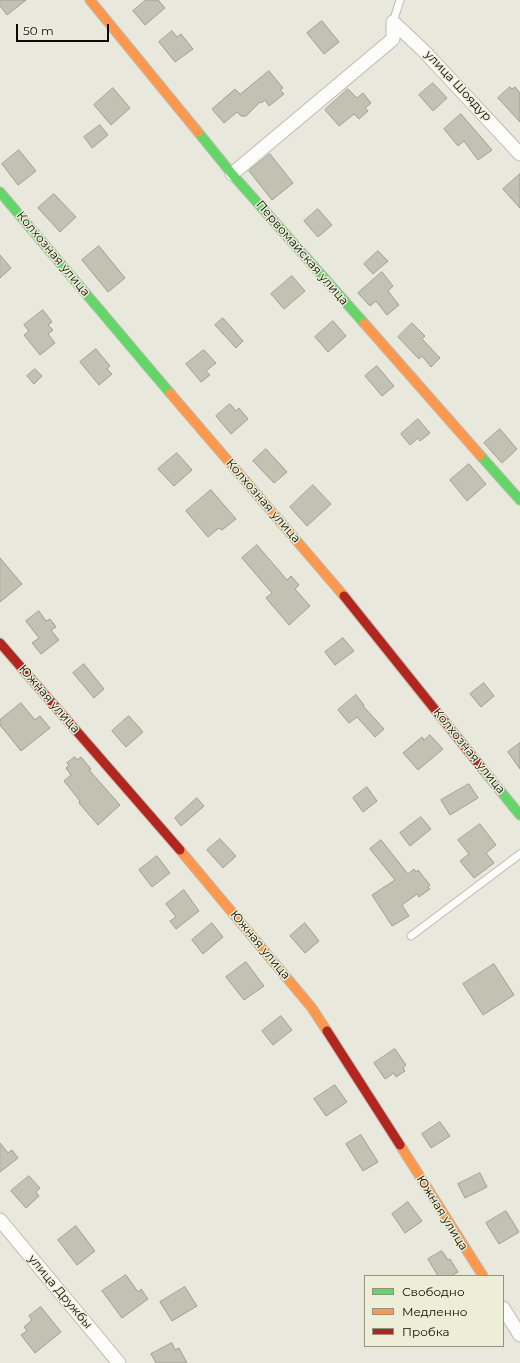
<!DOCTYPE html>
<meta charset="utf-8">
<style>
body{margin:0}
#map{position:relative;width:520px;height:1363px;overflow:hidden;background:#e8e9dc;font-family:Montserrat,sans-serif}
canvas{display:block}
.legend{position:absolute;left:364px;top:1275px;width:140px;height:72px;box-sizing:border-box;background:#eceed7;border:1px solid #929483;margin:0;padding:5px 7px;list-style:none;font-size:12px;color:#0c0c06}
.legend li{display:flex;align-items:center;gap:8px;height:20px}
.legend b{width:20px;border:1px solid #929483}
.scale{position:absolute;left:16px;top:24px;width:93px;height:18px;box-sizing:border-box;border:2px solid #0c0c06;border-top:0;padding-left:5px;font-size:12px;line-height:14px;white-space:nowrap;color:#0c0c06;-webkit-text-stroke:3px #eceed7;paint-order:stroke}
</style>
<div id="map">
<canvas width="520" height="1363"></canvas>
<ul class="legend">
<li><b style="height:5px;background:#63d668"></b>Свободно</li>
<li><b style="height:5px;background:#ff974d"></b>Медленно</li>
<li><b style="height:5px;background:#b3261e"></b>Пробка</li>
</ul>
<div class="scale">50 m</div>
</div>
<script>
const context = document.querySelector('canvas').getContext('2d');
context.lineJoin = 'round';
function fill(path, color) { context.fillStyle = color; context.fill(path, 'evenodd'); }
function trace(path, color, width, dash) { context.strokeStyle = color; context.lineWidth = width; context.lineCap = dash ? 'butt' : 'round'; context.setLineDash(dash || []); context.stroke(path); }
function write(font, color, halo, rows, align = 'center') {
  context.font = font + ' Montserrat,sans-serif'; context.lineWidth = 3; context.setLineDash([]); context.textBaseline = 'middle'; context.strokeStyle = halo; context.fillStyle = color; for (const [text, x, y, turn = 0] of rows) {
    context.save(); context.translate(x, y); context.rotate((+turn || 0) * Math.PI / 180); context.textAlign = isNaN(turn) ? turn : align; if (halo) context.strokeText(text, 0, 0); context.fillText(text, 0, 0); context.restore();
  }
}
const building = new Path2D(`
 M 0,0 L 26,0 L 7,15 L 0,6 Z
 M 146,0 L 158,0 L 165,8 L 145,25 L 133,11 Z
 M 322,21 L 339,42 L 324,54 L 307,33 Z
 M 172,31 L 177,37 L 181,34 L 193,49 L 175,62 L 159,42 Z
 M 269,71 L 283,88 L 280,90 L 284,94 L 269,106 L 265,100 L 261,103 L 260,102 L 246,116 L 241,116 L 237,112 L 224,123 L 212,109 L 235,89 L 240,94 Z
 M 433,83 L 447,98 L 433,111 L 419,95 Z
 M 510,87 L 512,89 L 515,87 L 520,93 L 520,122 L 498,98 Z
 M 113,88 L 130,108 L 111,125 L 94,105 Z
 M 348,89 L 357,98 L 363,93 L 371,103 L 365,108 L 368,111 L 359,119 L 354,114 L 339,126 L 325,110 Z
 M 461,114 L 492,150 L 478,160 L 464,141 L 458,146 L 444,129 Z
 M 100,125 L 108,135 L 92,148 L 84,137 Z
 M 19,150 L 36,171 L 18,185 L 2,164 Z
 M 270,154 L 293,183 L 272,200 L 249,171 Z
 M 520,174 L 520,208 L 503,189 Z
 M 54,194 L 76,217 L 60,232 L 38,208 Z
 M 318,209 L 332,225 L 318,237 L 304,221 Z
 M 99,246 L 125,278 L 108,292 L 82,260 Z
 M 378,251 L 388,261 L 373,274 L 364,264 Z
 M 0,255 L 11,268 L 0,278 Z
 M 382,272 L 393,286 L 388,291 L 399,305 L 387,315 L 376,301 L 370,306 L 358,293 Z
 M 292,276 L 305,291 L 284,309 L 271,294 Z
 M 43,310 L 52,322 L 48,325 L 53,330 L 48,334 L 55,343 L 40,355 L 24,335 L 29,331 L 24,325 Z
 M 223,318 L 243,341 L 236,348 L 215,325 Z
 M 333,321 L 346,336 L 328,352 L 315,337 Z
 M 412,323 L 425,336 L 422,339 L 440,358 L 431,367 L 422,356 L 419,359 L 398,337 Z
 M 96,349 L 110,366 L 107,369 L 112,374 L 99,385 L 80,362 Z
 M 204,350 L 216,363 L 206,371 L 210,375 L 201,382 L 186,364 Z
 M 377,366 L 394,386 L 382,396 L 365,376 Z
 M 35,369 L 42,376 L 34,384 L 27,376 Z
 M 230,404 L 236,411 L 239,408 L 248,419 L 231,434 L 216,416 Z
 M 418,419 L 430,433 L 420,441 L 418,438 L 410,445 L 401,434 Z
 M 500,429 L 517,449 L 502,463 L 484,443 Z
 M 266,449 L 287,472 L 274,483 L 253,461 Z
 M 177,453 L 192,470 L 174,486 L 158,469 Z
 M 469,464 L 486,484 L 467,501 L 450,480 Z
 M 313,485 L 331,504 L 307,526 L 290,507 Z
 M 211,490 L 236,519 L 222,530 L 219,528 L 208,537 L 186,511 Z
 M 257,545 L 287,580 L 291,576 L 299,585 L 295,589 L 310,606 L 289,625 L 266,598 L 272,593 L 242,558 Z
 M 0,558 L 22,584 L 0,602 Z
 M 39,611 L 46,621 L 50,619 L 56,627 L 51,630 L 59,640 L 41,654 L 32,643 L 39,638 L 26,621 Z
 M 343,638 L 354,651 L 335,665 L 325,652 Z
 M 84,664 L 104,689 L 94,698 L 73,673 Z
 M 484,683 L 494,696 L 481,707 L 470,694 Z
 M 356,695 L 364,705 L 363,706 L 384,729 L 375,737 L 357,717 L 349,723 L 338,710 Z
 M 21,703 L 35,720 L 40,716 L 50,728 L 21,751 L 0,725 L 0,720 Z
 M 129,716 L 143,732 L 126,747 L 112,731 Z
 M 430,735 L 443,749 L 418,770 L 403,753 L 422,737 L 424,740 Z
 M 520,743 L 520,769 L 508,752 Z
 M 75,757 L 77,760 L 81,757 L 91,769 L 89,770 L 120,805 L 98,825 L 79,803 L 80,801 L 64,781 L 71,775 L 66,768 L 69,765 L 67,763 Z
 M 469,784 L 478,798 L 450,815 L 441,800 Z
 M 367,787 L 377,801 L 363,812 L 353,798 Z
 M 197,798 L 204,806 L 181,826 L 175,818 Z
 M 421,817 L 431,829 L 410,846 L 400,833 Z
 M 480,824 L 496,845 L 486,853 L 494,863 L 474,878 L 460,861 L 469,854 L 458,840 Z
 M 220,839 L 236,856 L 223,868 L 207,850 Z
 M 381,840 L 408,874 L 414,869 L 416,872 L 418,870 L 430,885 L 428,887 L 430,889 L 419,897 L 417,894 L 402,905 L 409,916 L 392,926 L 372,895 L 395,880 L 370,849 Z
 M 157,856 L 170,873 L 152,887 L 139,870 Z
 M 184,890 L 199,911 L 176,929 L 170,921 L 176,917 L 166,904 Z
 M 212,923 L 223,937 L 203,954 L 192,940 Z
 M 305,923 L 319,941 L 305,953 L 290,936 Z
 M 246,962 L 264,986 L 244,1000 L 226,977 Z
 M 494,964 L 514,995 L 483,1015 L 463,984 Z
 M 281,1016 L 292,1030 L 273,1045 L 262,1031 Z
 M 395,1049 L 406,1065 L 403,1068 L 405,1071 L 396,1077 L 394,1073 L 385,1079 L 374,1063 Z
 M 335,1085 L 347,1102 L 326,1116 L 314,1099 Z
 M 440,1122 L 450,1136 L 431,1148 L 422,1134 Z
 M 361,1135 L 378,1162 L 363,1171 L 346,1144 Z
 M 0,1143 L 8,1153 L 12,1150 L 18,1158 L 0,1172 Z
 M 480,1173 L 487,1187 L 465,1198 L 458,1184 Z
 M 29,1176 L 40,1188 L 36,1192 L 39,1196 L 26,1208 L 11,1191 Z
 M 408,1202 L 422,1221 L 405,1233 L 392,1214 Z
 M 506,1211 L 519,1232 L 499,1244 L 486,1223 Z
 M 76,1226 L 95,1251 L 77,1265 L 58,1240 Z
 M 442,1251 L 448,1260 L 450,1259 L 458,1272 L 451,1276 L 438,1276 L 428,1259 Z
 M 126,1275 L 138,1292 L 141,1289 L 148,1299 L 122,1318 L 102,1291 Z
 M 185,1287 L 197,1306 L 172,1321 L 160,1302 Z
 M 41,1307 L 61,1332 L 35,1353 L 21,1335 L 27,1331 L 24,1327 L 32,1320 L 29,1316 Z
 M 172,1343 L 175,1350 L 179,1348 L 187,1363 L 156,1363 L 151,1354 Z`);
const lane = new Path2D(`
 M 393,22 L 400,0
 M 411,936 L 520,854`);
const street = new Path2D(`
 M 393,22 L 423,50 L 520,154
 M 232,174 L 393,39 L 393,22
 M 0,1220 L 119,1363
 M 503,1308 L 520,1335`);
const fast = new Path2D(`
 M 198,132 L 232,174 L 364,323
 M 0,192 L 170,393
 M 480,455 L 520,500
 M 481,767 L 520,815`);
const slow = new Path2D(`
 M 90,0 L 198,132
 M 364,323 L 480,455
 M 170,393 L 344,596
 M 180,850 L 312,1008 L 327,1031
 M 400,1145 L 483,1276`);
const jam = new Path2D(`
 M 344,596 L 481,767
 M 0,643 L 180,850
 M 327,1031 L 400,1145`);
const streetNames = [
 ["улица Шоядур",458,86,47],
 ["Первомайская улица",302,253,49],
 ["Колхозная улица",53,254,50],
 ["Колхозная улица",263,501,49],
 ["Южная улица",49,699,49],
 ["Колхозная улица",469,751,51],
 ["Южная улица",260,945,50],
 ["Южная улица",442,1213,58],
 ["улица Дружбы",60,1292,50]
];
fill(building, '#c1c2b2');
trace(building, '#9e9f95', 1);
trace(lane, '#bbbcb2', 9);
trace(street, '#bbbcb2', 15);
trace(fast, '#bbbcb2', 11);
trace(slow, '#bbbcb2', 11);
trace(jam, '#bbbcb2', 11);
trace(lane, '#fcfcfa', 7);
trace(street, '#fcfcfa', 13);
trace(fast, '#63d668', 9);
trace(slow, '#ff974d', 9);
trace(jam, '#b3261e', 9);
write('12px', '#0c0c06', '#eceed7', streetNames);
</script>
